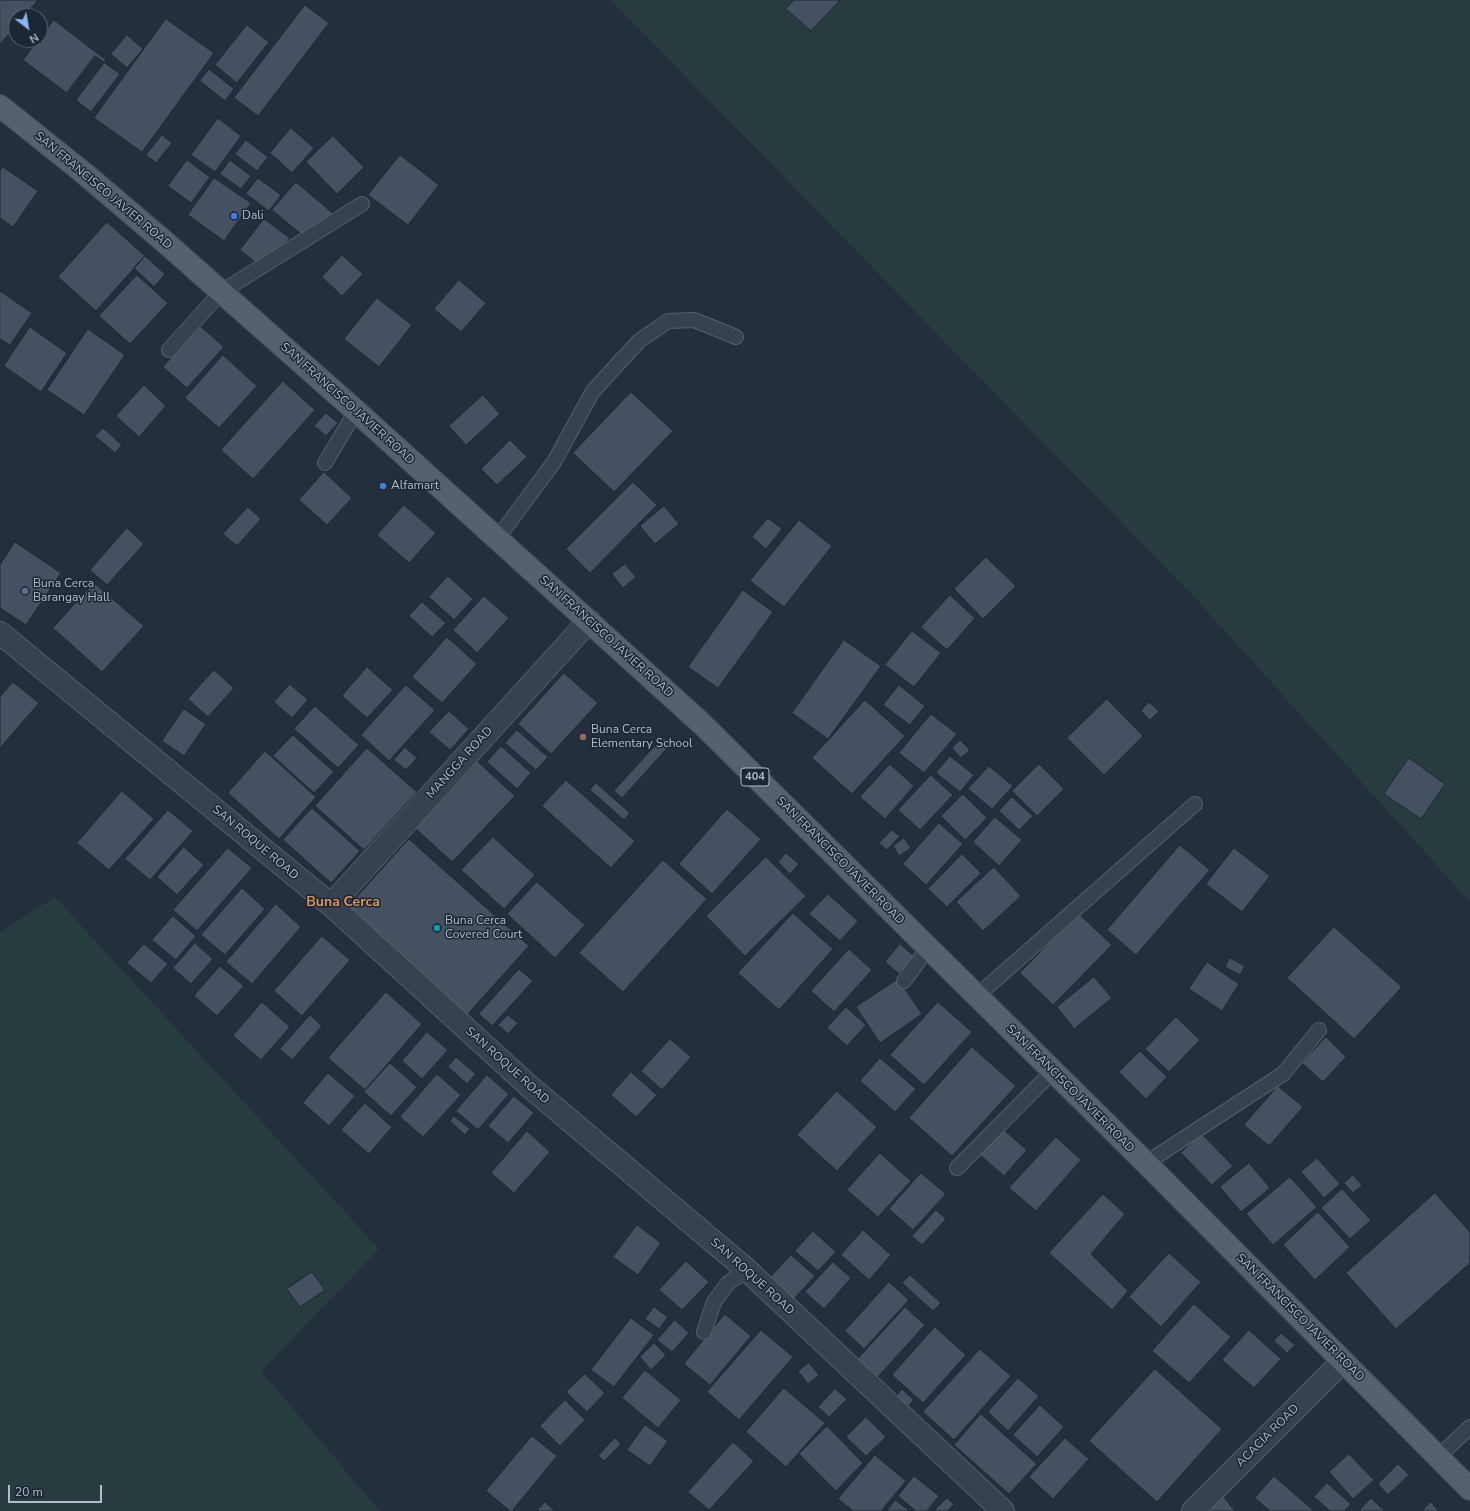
<!DOCTYPE html>
<style>
body{margin:0}
#map{position:relative;width:1470px;height:1511px;overflow:hidden;background:#242f3e;font-family:"Nunito Sans",sans-serif}
canvas{display:block}
.north{position:absolute;left:8px;top:8px;width:40px;height:40px;box-sizing:border-box;background:#1d2633;border:1px solid #59626f;border-radius:50%;rotate:149deg;font-size:11px;font-weight:700;line-height:16px;text-align:center;color:#b4bcc9}
.north::after{content:'';display:block;margin:auto;width:14px;height:18px;background:#8ab4f8;clip-path:polygon(50% 0,100% 100%,50% 72%,0 100%)}
.scale{position:absolute;left:8px;top:1485px;width:94px;height:18px;box-sizing:border-box;border:2px solid #b4bcc9;border-top:0;padding-left:5px;font-size:12px;line-height:14px;white-space:nowrap;color:#b4bcc9;-webkit-text-stroke:3px #1d2633;paint-order:stroke}
</style>
<div id="map">
<canvas width="1470" height="1511"></canvas>
<div class="north">N</div>
<div class="scale">20 m</div>
</div>
<script>
const context = document.querySelector('canvas').getContext('2d');
context.lineJoin = 'round';
function fill(path, color) { context.fillStyle = color; context.fill(path, 'evenodd'); }
function trace(path, color, width, dash) { context.strokeStyle = color; context.lineWidth = width; context.lineCap = dash ? 'butt' : 'round'; context.setLineDash(dash || []); context.stroke(path); }
function write(font, color, halo, rows, align = 'center') {
  context.font = font + ' "Nunito Sans",sans-serif'; context.lineWidth = 3; context.setLineDash([]); context.textBaseline = 'middle'; context.strokeStyle = halo; context.fillStyle = color; for (const [text, x, y, turn = 0] of rows) {
    context.save(); context.translate(x, y); context.rotate((+turn || 0) * Math.PI / 180); context.textAlign = isNaN(turn) ? turn : align; if (halo) context.strokeText(text, 0, 0); context.fillText(text, 0, 0); context.restore();
  }
}
const green = new Path2D(`
 M 611,0 L 1470,0 L 1470,902 L 1196,599 Z
 M 55,897 L 379,1249 L 261,1371 L 380,1511 L 0,1511 L 0,932 Z`);
const building = new Path2D(`
 M 0,0 L 38,0 L 24,16 L 16,16 L 16,26 L 0,44 Z
 M 794,0 L 840,0 L 811,31 L 786,9 Z
 M 305,5 L 329,23 L 258,116 L 234,98 Z
 M 166,19 L 214,53 L 142,152 L 94,118 Z
 M 54,20 L 106,60 L 76,100 L 23,60 L 38,40 L 40,40 L 40,38 Z
 M 247,25 L 269,42 L 237,83 L 215,65 Z
 M 127,35 L 143,49 L 127,68 L 111,54 Z
 M 95,56 L 120,74 L 91,112 L 67,93 Z
 M 209,69 L 234,89 L 225,101 L 200,81 Z
 M 218,118 L 241,136 L 215,172 L 191,155 Z
 M 291,128 L 314,148 L 292,173 L 270,153 Z
 M 162,135 L 172,143 L 156,163 L 146,155 Z
 M 333,136 L 364,167 L 337,194 L 306,162 Z
 M 246,140 L 268,157 L 257,171 L 235,154 Z
 M 400,155 L 439,185 L 408,225 L 368,195 Z
 M 187,160 L 210,177 L 191,203 L 168,186 Z
 M 230,160 L 251,176 L 241,189 L 220,174 Z
 M 3,167 L 38,191 L 13,227 L 0,218 L 0,171 Z
 M 214,178 L 251,203 L 224,241 L 188,215 Z
 M 258,178 L 281,195 L 269,211 L 246,194 Z
 M 296,182 L 336,216 L 313,244 L 272,210 Z
 M 264,219 L 290,238 L 265,270 L 240,250 Z
 M 107,222 L 145,256 L 96,311 L 58,277 Z
 M 342,255 L 363,274 L 342,296 L 322,277 Z
 M 145,256 L 165,274 L 154,287 L 134,268 Z
 M 137,275 L 168,303 L 130,344 L 99,316 Z
 M 459,280 L 486,303 L 461,332 L 434,309 Z
 M 0,291 L 32,313 L 10,345 L 0,339 Z
 M 377,298 L 412,325 L 379,367 L 344,339 Z
 M 200,326 L 224,347 L 187,388 L 163,367 Z
 M 30,327 L 67,353 L 41,392 L 4,366 Z
 M 88,329 L 125,355 L 84,415 L 47,390 Z
 M 223,355 L 257,386 L 219,428 L 185,398 Z
 M 283,381 L 315,410 L 253,479 L 221,450 Z
 M 144,385 L 166,406 L 139,437 L 116,416 Z
 M 631,392 L 673,431 L 614,492 L 573,453 Z
 M 483,395 L 500,414 L 466,445 L 449,426 Z
 M 326,413 L 338,423 L 326,436 L 314,426 Z
 M 103,428 L 122,445 L 115,453 L 95,436 Z
 M 510,440 L 527,457 L 497,485 L 481,469 Z
 M 324,472 L 352,498 L 327,525 L 299,500 Z
 M 633,482 L 657,505 L 590,573 L 566,549 Z
 M 404,505 L 436,533 L 409,563 L 377,535 Z
 M 664,506 L 679,524 L 655,544 L 640,526 Z
 M 248,507 L 261,519 L 237,546 L 223,534 Z
 M 768,518 L 782,529 L 766,549 L 752,537 Z
 M 799,520 L 832,546 L 784,607 L 750,581 Z
 M 127,528 L 144,544 L 107,585 L 90,570 Z
 M 15,542 L 61,573 L 26,625 L 0,608 L 0,565 Z
 M 986,557 L 1016,586 L 983,619 L 954,589 Z
 M 625,564 L 636,577 L 623,588 L 612,574 Z
 M 448,576 L 473,599 L 454,620 L 429,597 Z
 M 94,583 L 144,626 L 102,672 L 53,628 Z
 M 743,590 L 773,612 L 718,688 L 688,667 Z
 M 950,595 L 975,618 L 947,650 L 921,627 Z
 M 484,596 L 509,618 L 477,653 L 453,630 Z
 M 422,602 L 446,623 L 432,637 L 409,616 Z
 M 912,631 L 941,653 L 914,687 L 885,665 Z
 M 447,637 L 477,664 L 442,703 L 412,677 Z
 M 844,640 L 881,666 L 828,739 L 792,713 Z
 M 367,667 L 393,690 L 367,718 L 342,696 Z
 M 214,670 L 234,688 L 208,717 L 188,699 Z
 M 564,673 L 598,703 L 551,754 L 518,724 Z
 M 13,682 L 39,703 L 0,748 L 0,697 Z
 M 290,684 L 308,700 L 292,718 L 274,702 Z
 M 406,685 L 435,710 L 389,761 L 361,735 Z
 M 899,685 L 925,706 L 910,725 L 883,705 Z
 M 1107,699 L 1143,736 L 1104,775 L 1067,738 Z
 M 865,700 L 905,736 L 852,794 L 812,758 Z
 M 1149,702 L 1159,711 L 1150,720 L 1141,711 Z
 M 315,706 L 359,745 L 338,768 L 294,729 Z
 M 184,709 L 206,724 L 184,756 L 162,741 Z
 M 449,711 L 469,729 L 450,750 L 429,732 Z
 M 931,714 L 957,734 L 924,773 L 899,753 Z
 M 517,730 L 548,757 L 536,770 L 505,743 Z
 M 293,735 L 334,772 L 314,793 L 273,756 Z
 M 663,737 L 671,744 L 622,798 L 614,791 Z
 M 960,740 L 970,750 L 961,758 L 952,748 Z
 M 501,746 L 531,773 L 517,789 L 487,762 Z
 M 405,747 L 417,758 L 406,770 L 394,760 Z
 M 367,748 L 417,792 L 364,850 L 315,806 Z
 M 265,751 L 316,797 L 279,839 L 228,793 Z
 M 950,756 L 974,775 L 960,792 L 936,773 Z
 M 1409,758 L 1445,784 L 1421,819 L 1384,794 Z
 M 476,760 L 515,796 L 452,862 L 414,827 Z
 M 890,764 L 914,786 L 885,819 L 860,797 Z
 M 1039,764 L 1064,789 L 1037,816 L 1012,791 Z
 M 989,766 L 1013,786 L 992,809 L 968,789 Z
 M 931,775 L 953,795 L 920,830 L 898,810 Z
 M 566,780 L 635,841 L 611,868 L 542,806 Z
 M 596,783 L 630,813 L 624,820 L 590,790 Z
 M 122,791 L 154,819 L 109,870 L 77,843 Z
 M 963,794 L 987,818 L 965,840 L 941,816 Z
 M 1012,797 L 1033,816 L 1019,830 L 999,811 Z
 M 312,808 L 360,851 L 331,883 L 283,840 Z
 M 727,809 L 761,839 L 712,894 L 679,864 Z
 M 168,810 L 193,831 L 150,880 L 125,859 Z
 M 995,817 L 1022,840 L 999,866 L 973,842 Z
 M 939,823 L 963,844 L 926,885 L 903,864 Z
 M 892,830 L 900,836 L 887,850 L 879,843 Z
 M 493,837 L 535,875 L 504,909 L 461,870 Z
 M 904,838 L 911,848 L 899,856 L 893,846 Z
 M 409,839 L 529,946 L 466,1016 L 346,909 Z
 M 1180,845 L 1210,870 L 1136,955 L 1107,930 Z
 M 184,847 L 204,865 L 177,895 L 157,877 Z
 M 228,848 L 252,868 L 197,931 L 173,910 Z
 M 1234,848 L 1270,876 L 1242,912 L 1206,884 Z
 M 786,853 L 799,864 L 790,874 L 778,862 Z
 M 962,854 L 981,873 L 947,907 L 928,889 Z
 M 766,857 L 806,896 L 745,956 L 706,916 Z
 M 663,860 L 707,899 L 623,992 L 579,953 Z
 M 994,867 L 1021,896 L 983,931 L 956,902 Z
 M 537,882 L 585,925 L 555,958 L 507,914 Z
 M 242,888 L 265,909 L 225,955 L 201,935 Z
 M 828,894 L 858,921 L 840,941 L 809,914 Z
 M 276,904 L 301,927 L 252,984 L 226,962 Z
 M 793,913 L 833,949 L 779,1010 L 738,973 Z
 M 1078,913 L 1112,945 L 1053,1005 L 1020,973 Z
 M 173,916 L 196,936 L 176,960 L 152,940 Z
 M 1334,927 L 1402,987 L 1354,1039 L 1287,978 Z
 M 322,936 L 350,960 L 302,1016 L 274,991 Z
 M 195,943 L 213,959 L 191,984 L 173,968 Z
 M 144,944 L 168,964 L 151,983 L 127,963 Z
 M 900,944 L 914,956 L 899,974 L 885,962 Z
 M 849,949 L 872,970 L 834,1012 L 811,991 Z
 M 1230,958 L 1245,966 L 1240,975 L 1225,967 Z
 M 1207,962 L 1239,984 L 1222,1011 L 1189,989 Z
 M 220,966 L 244,986 L 217,1016 L 194,996 Z
 M 519,969 L 533,981 L 492,1026 L 479,1014 Z
 M 1094,977 L 1112,998 L 1074,1029 L 1057,1007 Z
 M 898,979 L 922,1014 L 880,1043 L 856,1007 Z
 M 386,992 L 422,1024 L 365,1090 L 328,1058 Z
 M 262,1002 L 290,1027 L 261,1060 L 233,1036 Z
 M 938,1002 L 972,1032 L 924,1085 L 890,1055 Z
 M 846,1007 L 866,1025 L 847,1046 L 827,1028 Z
 M 310,1015 L 322,1026 L 292,1060 L 280,1049 Z
 M 508,1015 L 518,1023 L 508,1034 L 498,1025 Z
 M 1176,1017 L 1200,1040 L 1169,1072 L 1145,1049 Z
 M 427,1032 L 448,1050 L 422,1079 L 402,1061 Z
 M 1326,1037 L 1346,1057 L 1323,1082 L 1302,1063 Z
 M 670,1039 L 691,1057 L 662,1090 L 641,1071 Z
 M 972,1047 L 1016,1086 L 952,1156 L 909,1118 Z
 M 1140,1051 L 1167,1077 L 1146,1099 L 1119,1072 Z
 M 456,1057 L 476,1074 L 467,1084 L 448,1067 Z
 M 880,1058 L 916,1089 L 895,1112 L 860,1081 Z
 M 390,1063 L 417,1087 L 391,1116 L 364,1092 Z
 M 631,1072 L 657,1095 L 636,1117 L 611,1095 Z
 M 328,1073 L 355,1096 L 329,1126 L 303,1103 Z
 M 437,1074 L 461,1095 L 423,1137 L 400,1117 Z
 M 487,1075 L 509,1094 L 478,1130 L 456,1111 Z
 M 1278,1086 L 1303,1107 L 1269,1146 L 1244,1125 Z
 M 837,1091 L 877,1127 L 837,1171 L 797,1135 Z
 M 514,1096 L 534,1113 L 508,1143 L 488,1126 Z
 M 365,1103 L 392,1127 L 369,1154 L 341,1130 Z
 M 454,1116 L 470,1129 L 465,1135 L 450,1121 Z
 M 1003,1129 L 1027,1150 L 1004,1176 L 979,1154 Z
 M 527,1131 L 550,1152 L 514,1193 L 491,1173 Z
 M 1201,1133 L 1233,1166 L 1212,1185 L 1181,1153 Z
 M 1056,1137 L 1081,1160 L 1036,1211 L 1009,1188 Z
 M 880,1153 L 911,1181 L 878,1217 L 847,1190 Z
 M 1317,1158 L 1340,1184 L 1324,1198 L 1301,1172 Z
 M 1249,1163 L 1270,1188 L 1241,1212 L 1220,1187 Z
 M 921,1173 L 946,1194 L 913,1230 L 889,1209 Z
 M 1353,1175 L 1362,1185 L 1353,1193 L 1344,1183 Z
 M 1290,1177 L 1317,1207 L 1273,1245 L 1246,1214 Z
 M 1342,1189 L 1371,1220 L 1350,1239 L 1321,1208 Z
 M 1435,1193 L 1470,1232 L 1470,1263 L 1396,1329 L 1346,1273 Z
 M 1103,1194 L 1125,1214 L 1091,1254 L 1128,1291 L 1112,1310 L 1049,1253 Z
 M 936,1210 L 946,1219 L 922,1245 L 912,1236 Z
 M 1318,1212 L 1350,1247 L 1315,1280 L 1283,1245 Z
 M 637,1225 L 661,1243 L 638,1275 L 613,1257 Z
 M 863,1230 L 891,1255 L 869,1280 L 841,1255 Z
 M 813,1231 L 836,1252 L 818,1271 L 795,1251 Z
 M 1169,1253 L 1201,1282 L 1161,1327 L 1129,1297 Z
 M 791,1255 L 815,1276 L 792,1301 L 768,1280 Z
 M 686,1261 L 709,1282 L 682,1310 L 659,1290 Z
 M 833,1262 L 851,1278 L 824,1309 L 805,1292 Z
 M 312,1272 L 325,1290 L 300,1307 L 287,1289 Z
 M 910,1275 L 941,1303 L 933,1311 L 902,1283 Z
 M 889,1282 L 909,1300 L 864,1349 L 845,1331 Z
 M 1194,1304 L 1231,1337 L 1189,1383 L 1152,1351 Z
 M 654,1307 L 668,1317 L 659,1329 L 645,1319 Z
 M 905,1307 L 925,1325 L 876,1379 L 856,1361 Z
 M 725,1314 L 751,1336 L 710,1385 L 684,1364 Z
 M 631,1318 L 654,1335 L 614,1387 L 591,1370 Z
 M 675,1320 L 689,1333 L 672,1352 L 657,1340 Z
 M 935,1327 L 966,1355 L 923,1403 L 892,1375 Z
 M 761,1330 L 793,1357 L 739,1420 L 707,1392 Z
 M 1249,1330 L 1281,1359 L 1254,1388 L 1222,1360 Z
 M 1281,1333 L 1295,1345 L 1287,1353 L 1274,1341 Z
 M 654,1343 L 666,1355 L 651,1370 L 640,1357 Z
 M 980,1349 L 1011,1376 L 954,1440 L 923,1412 Z
 M 809,1363 L 819,1375 L 808,1384 L 798,1371 Z
 M 1155,1369 L 1222,1429 L 1157,1502 L 1089,1441 Z
 M 645,1370 L 681,1400 L 658,1428 L 622,1398 Z
 M 585,1374 L 605,1393 L 587,1412 L 566,1392 Z
 M 1018,1378 L 1039,1396 L 1008,1431 L 988,1412 Z
 M 784,1388 L 825,1423 L 786,1467 L 746,1432 Z
 M 835,1389 L 847,1399 L 829,1417 L 818,1407 Z
 M 902,1389 L 914,1400 L 906,1409 L 894,1399 Z
 M 565,1400 L 585,1420 L 560,1446 L 540,1426 Z
 M 1040,1405 L 1064,1427 L 1037,1457 L 1013,1435 Z
 M 981,1414 L 1037,1464 L 1009,1494 L 954,1445 Z
 M 866,1417 L 886,1437 L 866,1456 L 846,1437 Z
 M 645,1425 L 668,1441 L 650,1466 L 627,1450 Z
 M 827,1426 L 863,1463 L 836,1491 L 799,1454 Z
 M 532,1436 L 557,1456 L 512,1511 L 510,1511 L 486,1491 Z
 M 615,1438 L 621,1444 L 604,1461 L 598,1456 Z
 M 1065,1438 L 1089,1459 L 1053,1499 L 1029,1477 Z
 M 733,1442 L 754,1461 L 709,1510 L 688,1492 Z
 M 1349,1454 L 1374,1480 L 1353,1499 L 1329,1472 Z
 M 875,1455 L 906,1481 L 881,1511 L 853,1511 L 838,1499 Z
 M 1398,1464 L 1409,1475 L 1388,1495 L 1378,1484 Z
 M 914,1476 L 939,1496 L 927,1511 L 916,1511 L 898,1496 Z
 M 1274,1476 L 1314,1511 L 1270,1511 L 1255,1498 Z
 M 1327,1483 L 1351,1504 L 1344,1511 L 1330,1511 L 1314,1497 Z
 M 1223,1496 L 1235,1511 L 1204,1511 Z
 M 947,1498 L 954,1504 L 947,1511 L 934,1511 Z
 M 1371,1498 L 1385,1511 L 1359,1511 Z
 M 895,1500 L 910,1511 L 887,1511 Z
 M 545,1502 L 555,1511 L 537,1511 Z
 M 1431,1502 L 1439,1511 L 1422,1511 Z`);
const service = new Path2D(`
 M 169,350 L 221,292 L 362,204
 M 325,463 L 356,411
 M 497,539 L 554,462 L 593,391 L 639,341 L 668,321 L 694,320 L 736,337
 M 904,981 L 928,948
 M 977,996 L 1195,804
 M 1146,1163 L 1283,1074 L 1319,1030
 M 957,1168 L 1053,1071
 M 704,1332 L 714,1302 L 728,1283 L 747,1270
 M 1438,1457 L 1470,1427`);
const minor = new Path2D(`
 M 0,633 L 331,905 L 529,1086 L 747,1270 L 1003,1511
 M 331,905 L 589,621
 M 1193,1511 L 1343,1361`);
const primary = new Path2D(`
 M 0,106 L 85,174 L 166,243 L 356,411 L 701,723 L 1146,1163 L 1470,1489`);
const markers = [
 [234,216,4,"#3f7fe0"],
 [383,486,4,"#3f7fe0"],
 [25,591,4,"#5c6f8a"],
 [583,737,4,"#8d6e63"],
 [437,928,4,"#0f9aa8"]
];
const shields = [
 [755,777,28]
];
const shieldNames = [
 ["404",755,777]
];
const streetNames = [
 ["SAN FRANCISCO JAVIER ROAD",103,191,40],
 ["SAN FRANCISCO JAVIER ROAD",347,404,42],
 ["SAN FRANCISCO JAVIER ROAD",606,637,42],
 ["MANGGA ROAD",460,763,-48],
 ["SAN ROQUE ROAD",255,843,40],
 ["SAN FRANCISCO JAVIER ROAD",840,861,45],
 ["SAN ROQUE ROAD",507,1066,42],
 ["SAN FRANCISCO JAVIER ROAD",1070,1089,45],
 ["SAN ROQUE ROAD",752,1277,42],
 ["SAN FRANCISCO JAVIER ROAD",1300,1318,45],
 ["ACACIA ROAD",1268,1436,-45]
];
const poiNames = [
 ["Dali",242,216],
 ["Alfamart",391,486],
 ["Buna Cerca",33,584],
 ["Barangay Hall",33,598],
 ["Buna Cerca",591,730],
 ["Elementary School",591,744],
 ["Buna Cerca",445,921],
 ["Covered Court",445,935]
];
const quarterNames = [
 ["Buna Cerca",343,903]
];
fill(green, '#263c3f');
fill(building, '#455162');
trace(building, '#1f2835', 1);
trace(service, '#565f6c', 16);
trace(minor, '#565f6c', 24);
trace(primary, '#414a57', 24);
trace(service, '#38414e', 14);
trace(minor, '#38414e', 22);
trace(primary, '#56606e', 22);
for (const [x, y, r, color] of markers) { const dot = new Path2D(); dot.arc(x, y, r, 0, 2 * Math.PI); context.fillStyle = color; context.fill(dot); trace(dot, '#1d2633', 1.5); }
for (const [x, y, w] of shields) { const box = new Path2D(); box.roundRect(x - w / 2, y - 9, w, 18, 3); context.fillStyle = '#1d2633'; context.fill(box); trace(box, '#b4bcc9', 1); }
write('bold 11px', '#b4bcc9', null, shieldNames);
write('12px', '#b4bcc9', '#1d2633', streetNames);
write('12px', '#b4bcc9', '#1d2633', poiNames, 'left');
write('bold 14px', '#d59563', '#1d2633', quarterNames);
</script>
